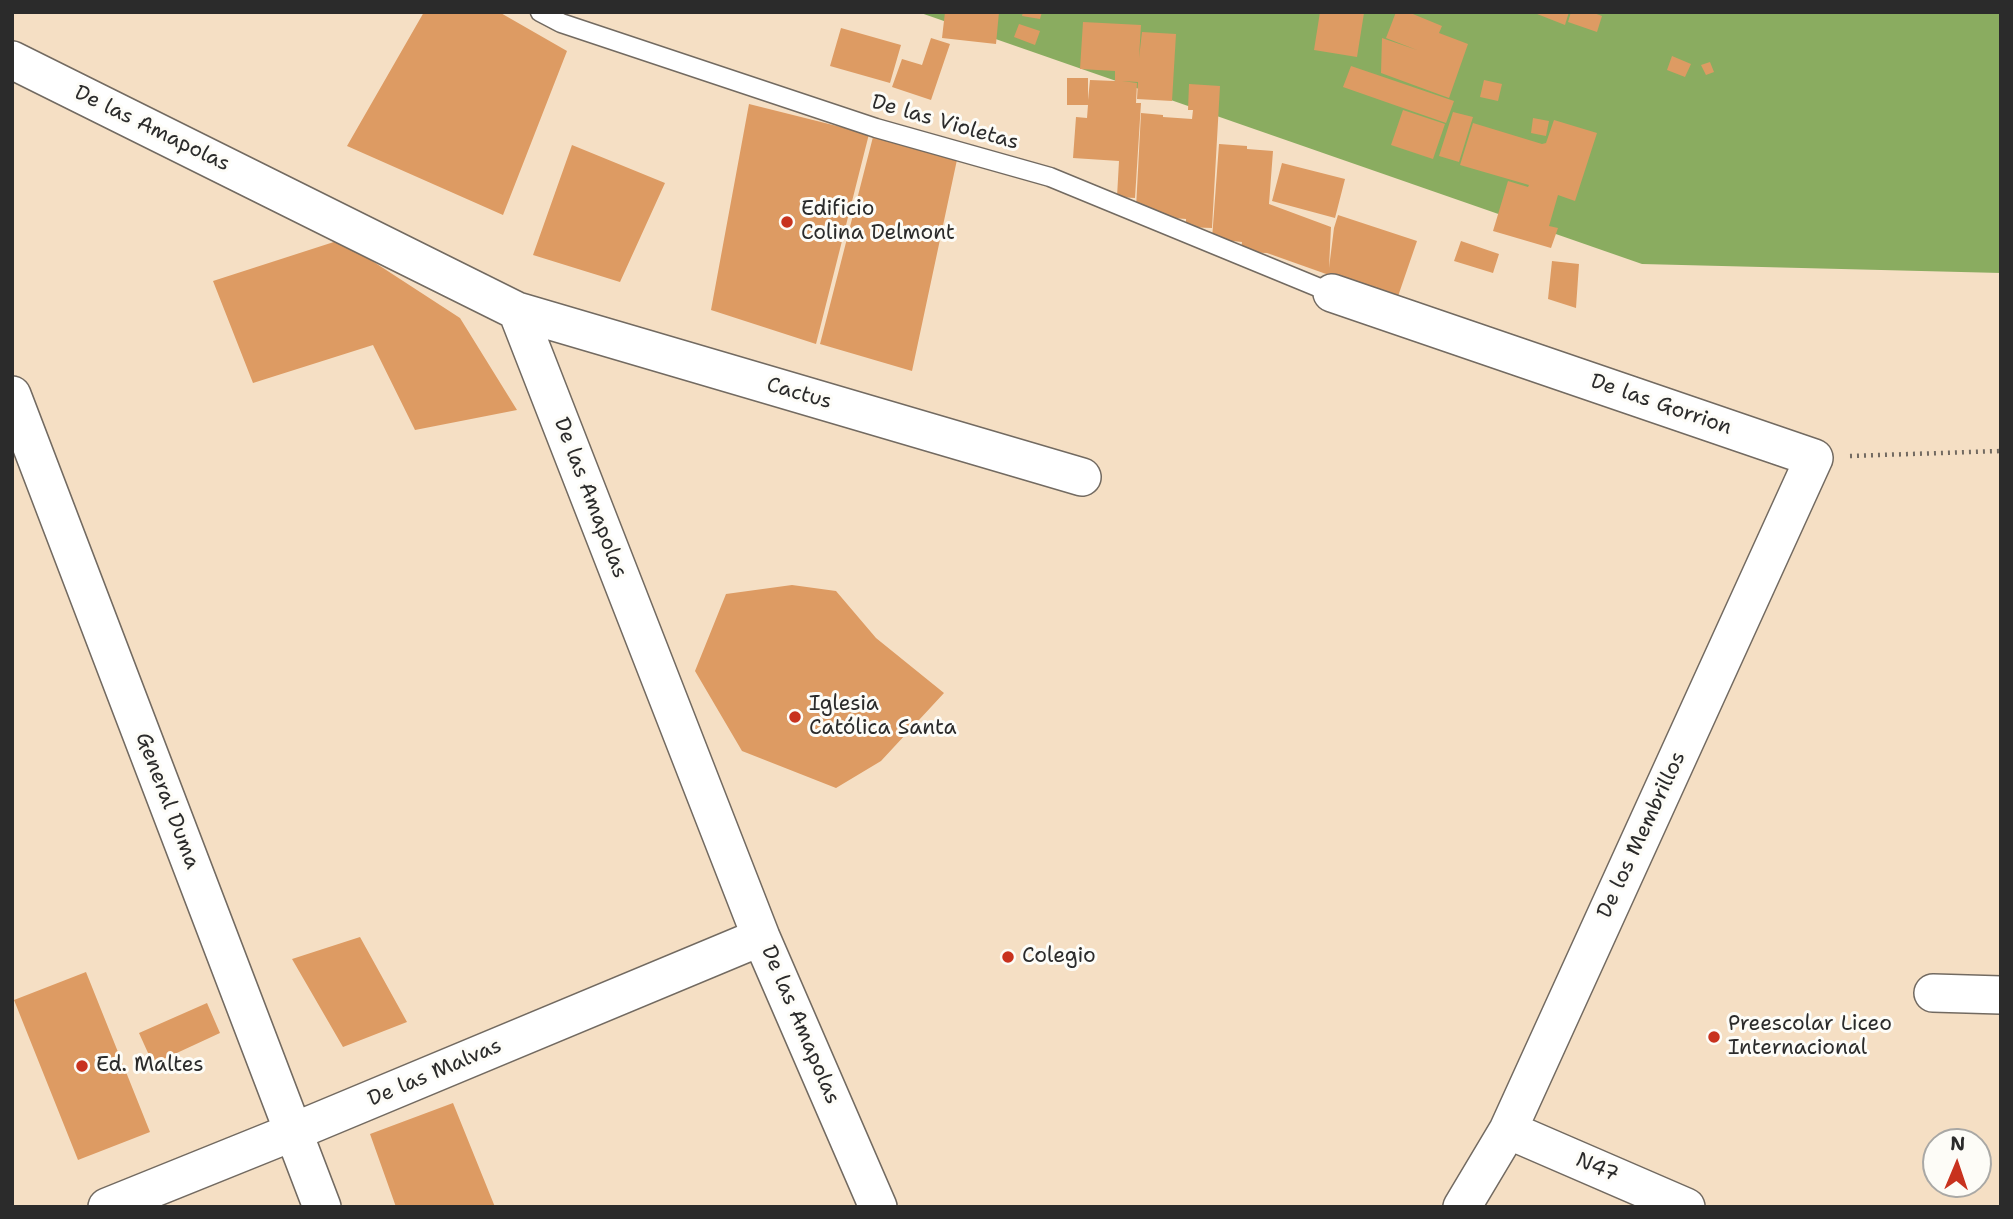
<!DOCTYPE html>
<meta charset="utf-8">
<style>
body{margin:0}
#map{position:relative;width:2013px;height:1219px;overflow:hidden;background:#f5dfc4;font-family:"Shantell Sans",sans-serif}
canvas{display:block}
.frame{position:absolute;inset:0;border:14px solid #2b2b2b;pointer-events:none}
.north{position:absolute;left:1922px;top:1128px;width:70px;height:70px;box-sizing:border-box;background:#fdfcf7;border:2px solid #a9a8a5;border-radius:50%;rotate:2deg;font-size:19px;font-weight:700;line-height:28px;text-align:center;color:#2b2b2b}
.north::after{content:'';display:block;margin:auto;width:24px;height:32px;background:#c8321e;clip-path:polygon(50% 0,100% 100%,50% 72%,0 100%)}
</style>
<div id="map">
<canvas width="2013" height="1219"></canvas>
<div class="frame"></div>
<div class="north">N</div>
</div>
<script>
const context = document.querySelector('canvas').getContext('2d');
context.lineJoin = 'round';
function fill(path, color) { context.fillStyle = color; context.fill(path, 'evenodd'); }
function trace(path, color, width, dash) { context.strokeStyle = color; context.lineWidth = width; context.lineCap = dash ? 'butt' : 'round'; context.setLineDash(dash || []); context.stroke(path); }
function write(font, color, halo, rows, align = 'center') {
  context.font = font + ' "Shantell Sans",sans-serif'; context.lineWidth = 6; context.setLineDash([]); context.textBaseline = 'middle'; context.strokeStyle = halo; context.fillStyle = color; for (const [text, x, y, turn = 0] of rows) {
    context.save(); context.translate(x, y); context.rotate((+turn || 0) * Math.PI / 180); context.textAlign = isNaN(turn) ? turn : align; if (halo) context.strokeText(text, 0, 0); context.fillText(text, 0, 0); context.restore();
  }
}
const forest = new Path2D(`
 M 918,12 L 2001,12 L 2001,273 L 1642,264 Z`);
const building = new Path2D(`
 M 424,12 L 499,12 L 567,51 L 503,215 L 347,146 Z
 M 945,12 L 999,12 L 996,44 L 942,38 Z
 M 1023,12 L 1042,12 L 1040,19 L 1022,16 Z
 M 1320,12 L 1364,13 L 1357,57 L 1314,50 Z
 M 1396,12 L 1408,12 L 1442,26 L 1439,33 L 1468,44 L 1449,98 L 1381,73 L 1382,38 L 1417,50 L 1386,38 Z
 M 1532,12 L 1569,12 L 1565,25 Z
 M 1571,12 L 1591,12 L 1602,16 L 1597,32 L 1568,22 Z
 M 1083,22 L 1141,25 L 1139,58 L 1142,32 L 1176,34 L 1172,101 L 1137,99 L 1138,82 L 1122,81 L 1137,83 L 1136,103 L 1141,103 L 1135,198 L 1117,197 L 1119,161 L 1073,158 L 1076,117 L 1087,118 L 1088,105 L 1067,105 L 1067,78 L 1088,78 L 1088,100 L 1090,80 L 1115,81 L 1115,71 L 1080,69 Z
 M 1019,24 L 1040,31 L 1035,45 L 1014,37 Z
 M 841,28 L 901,45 L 890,83 L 830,66 Z
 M 931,38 L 950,44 L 931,100 L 892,87 L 902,59 L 922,65 Z
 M 1672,56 L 1691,64 L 1685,77 L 1667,70 Z
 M 1710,62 L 1714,72 L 1706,75 L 1701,65 Z
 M 1351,66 L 1454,101 L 1446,123 L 1343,87 Z
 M 1484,80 L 1502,84 L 1498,101 L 1480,97 Z
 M 1189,84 L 1220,86 L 1212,228 L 1186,227 L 1186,219 L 1157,217 L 1157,210 L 1136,208 L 1141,113 L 1163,115 L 1163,117 L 1192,119 L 1193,110 L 1188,110 Z
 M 749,104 L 869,134 L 816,344 L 711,310 Z
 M 1403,110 L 1445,124 L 1433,159 L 1391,145 Z
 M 1453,112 L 1473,117 L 1459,162 L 1439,156 Z
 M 1533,118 L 1549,121 L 1546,136 L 1531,133 Z
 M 1554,120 L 1597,133 L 1575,201 L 1558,195 L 1549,226 L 1558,228 L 1551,248 L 1493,231 L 1508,181 L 1528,187 L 1529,185 L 1460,165 L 1473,123 L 1542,144 L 1546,143 Z
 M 874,133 L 958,155 L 912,371 L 820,344 Z
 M 1219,144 L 1247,146 L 1247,149 L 1273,151 L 1269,204 L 1331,227 L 1329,268 L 1334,228 L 1338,215 L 1417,241 L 1395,305 L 1328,282 L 1329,275 L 1267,253 L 1241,252 L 1242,242 L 1212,239 Z
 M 572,145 L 665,183 L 620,282 L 533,255 Z
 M 1282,163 L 1345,179 L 1335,218 L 1272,201 Z
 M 340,240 L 460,318 L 517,410 L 415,430 L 373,345 L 253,383 L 213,281 Z
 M 1461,241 L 1499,254 L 1493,273 L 1454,261 Z
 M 1552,261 L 1579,264 L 1576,308 L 1548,299 Z
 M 792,585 L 836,591 L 876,638 L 944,693 L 881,761 L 836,788 L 742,751 L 695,671 L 726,594 Z
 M 360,937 L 407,1022 L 343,1047 L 292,959 Z
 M 86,972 L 150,1132 L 78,1160 L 14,1000 Z
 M 207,1003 L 220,1033 L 153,1064 L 139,1033 Z
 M 453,1103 L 495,1207 L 396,1207 L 370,1134 Z`);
const path = new Path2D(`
 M 1850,456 L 2001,451`);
const service = new Path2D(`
 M 540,12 L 561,23 L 876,128 L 1050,177 L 1332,293`);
const minor = new Path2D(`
 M 12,60 L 517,311 L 1082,477
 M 1332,293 L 1814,458 L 1508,1130 L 1462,1207
 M 517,311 L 761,937 L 878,1207
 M 12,395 L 322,1207
 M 1933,993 L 2001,995
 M 1508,1130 L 1686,1207
 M 107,1207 L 293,1132 L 761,937`);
const markers = [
 [787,222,7,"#c8321e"],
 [795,717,7,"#c8321e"],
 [1008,957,7,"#c8321e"],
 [1714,1037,7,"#c8321e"],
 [82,1066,7,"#c8321e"]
];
const streetNames = [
 ["De las Violetas",945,123,16],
 ["De las Amapolas",152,129,26],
 ["Cactus",799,394,16],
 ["De las Gorrion",1661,405,19],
 ["De las Amapolas",590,498,69],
 ["General Duma",167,801,69],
 ["De los Membrillos",1642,835,-65],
 ["De las Amapolas",800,1025,67],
 ["De las Malvas",435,1073,-23],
 ["N47",1597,1168,23]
];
const poiNames = [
 ["Edificio",801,210],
 ["Colina Delmont",801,234],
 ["Iglesia",809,705],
 ["Católica Santa",809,729],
 ["Colegio",1022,957],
 ["Preescolar Liceo",1728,1025],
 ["Internacional",1728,1049],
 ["Ed. Maltes",96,1066]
];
fill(forest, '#8aac60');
fill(building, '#dd9b63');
trace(service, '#726a61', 21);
trace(minor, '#726a61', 40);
trace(path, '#726a61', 4.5, [2, 5]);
trace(service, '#fff', 18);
trace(minor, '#fff', 37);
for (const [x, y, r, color] of markers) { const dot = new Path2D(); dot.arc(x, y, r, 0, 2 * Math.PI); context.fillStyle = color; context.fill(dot); trace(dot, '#fdfcf7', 2.5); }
write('21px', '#2b2b2b', '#fdfcf7', streetNames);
write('21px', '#2b2b2b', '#fdfcf7', poiNames, 'left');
</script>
